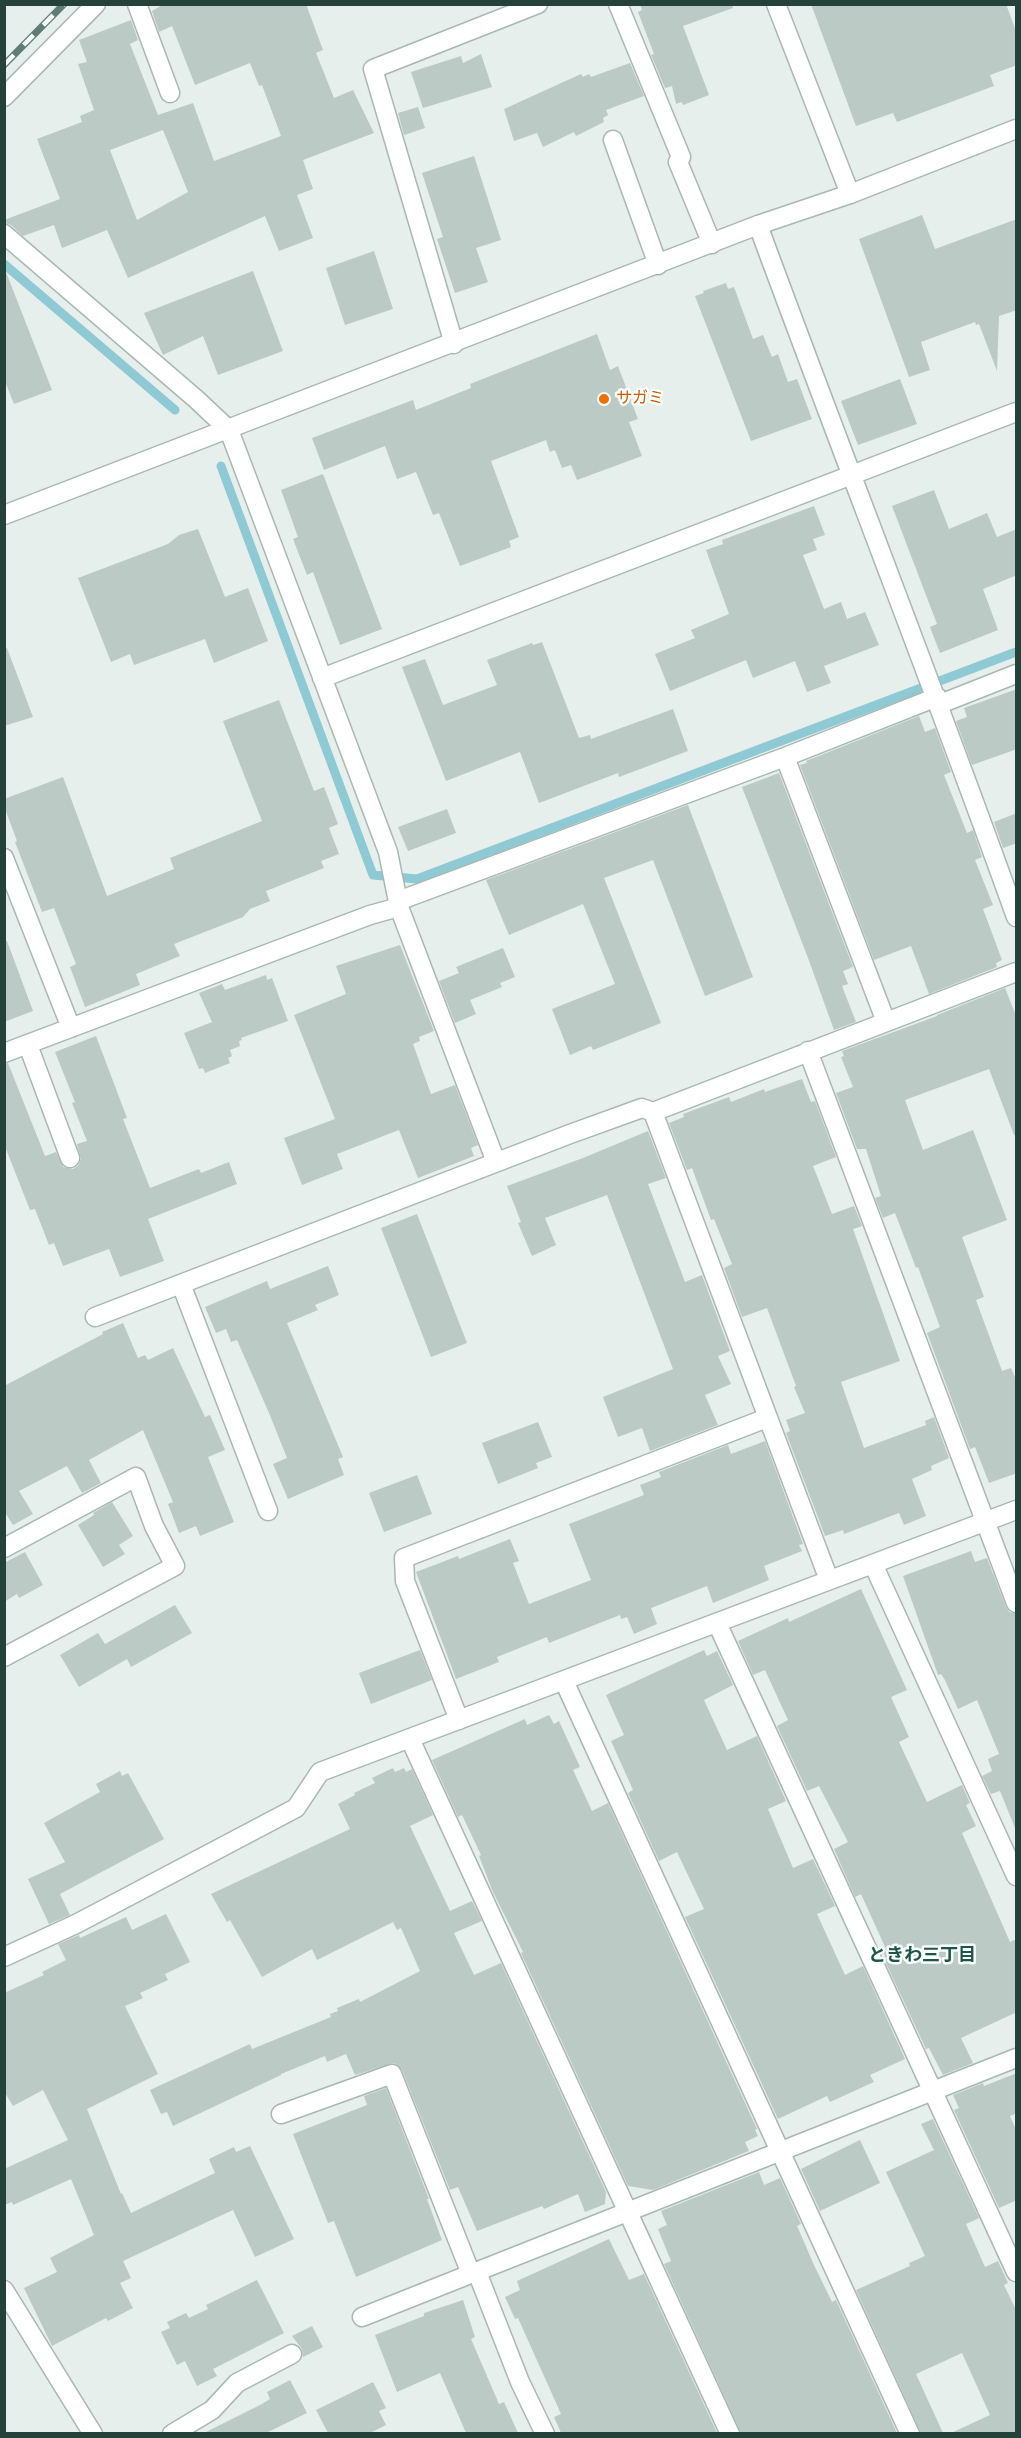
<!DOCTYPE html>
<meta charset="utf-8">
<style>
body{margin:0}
#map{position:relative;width:1021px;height:2438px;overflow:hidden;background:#e6efeb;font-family:Roboto,sans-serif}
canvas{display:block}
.frame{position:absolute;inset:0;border:6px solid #24423a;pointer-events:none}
</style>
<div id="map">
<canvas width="1021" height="2438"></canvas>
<div class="frame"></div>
</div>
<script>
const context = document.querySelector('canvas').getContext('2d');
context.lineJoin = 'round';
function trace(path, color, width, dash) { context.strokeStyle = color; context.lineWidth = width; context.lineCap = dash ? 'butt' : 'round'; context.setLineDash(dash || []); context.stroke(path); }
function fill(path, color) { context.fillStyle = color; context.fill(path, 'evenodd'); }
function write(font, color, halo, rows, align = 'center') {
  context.font = font + ' Roboto,"Noto Sans JP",sans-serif'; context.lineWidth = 5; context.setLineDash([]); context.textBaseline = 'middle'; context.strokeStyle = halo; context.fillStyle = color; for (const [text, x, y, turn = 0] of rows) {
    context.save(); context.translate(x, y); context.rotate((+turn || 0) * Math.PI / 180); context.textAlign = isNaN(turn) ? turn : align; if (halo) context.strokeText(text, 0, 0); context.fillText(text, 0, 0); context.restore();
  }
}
const stream = new Path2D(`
 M 4,264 L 175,410
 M 221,466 L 373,875 L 417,879 L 1016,652`);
const building = new Path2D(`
 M 164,4 L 306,4 L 323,50 L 316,53 L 334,98 L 353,90 L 374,133 L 303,160 L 313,189 L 297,195 L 313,238 L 279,251 L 265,216 L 128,278 L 107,230 L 62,248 L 54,225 L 23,236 L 11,225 L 4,223 L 4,220 L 60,199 L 37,139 L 82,122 L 80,116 L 94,110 L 78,64 L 87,62 L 79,40 L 131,20 L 138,40 L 130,44 L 158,115 L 193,103 L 214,161 L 281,136 L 262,85 L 259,86 L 250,63 L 195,85 L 172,26 L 159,32 L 152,11 ZM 163,130 L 188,192 L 137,220 L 110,150 Z
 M 640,4 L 732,4 L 733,8 L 683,26 L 709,95 L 683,105 L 682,102 L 676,104 L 672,86 L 665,88 L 651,55 L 654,54 L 638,12 L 642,10 Z
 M 811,4 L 1006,4 L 1017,34 L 1017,65 L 990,75 L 994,86 L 897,122 L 893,113 L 856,126 Z
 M 481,54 L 492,87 L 423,108 L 411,72 L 461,56 L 463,63 Z
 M 630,63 L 644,96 L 606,110 L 608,115 L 603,118 L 604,122 L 576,136 L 574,132 L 543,147 L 537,133 L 514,141 L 504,109 L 581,74 L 583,77 L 589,74 L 591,77 Z
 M 418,107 L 425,128 L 404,135 L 398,113 Z
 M 474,156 L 501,240 L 476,248 L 488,282 L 455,293 L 437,239 L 443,237 L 422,173 Z
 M 922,215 L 935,249 L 1017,219 L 1017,310 L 999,316 L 997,371 L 979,324 L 976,325 L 975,322 L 921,342 L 930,370 L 909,377 L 859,239 Z
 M 374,251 L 393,309 L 345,325 L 326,268 Z
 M 253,271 L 283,351 L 218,375 L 203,336 L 163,355 L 144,313 Z
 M 4,272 L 6,272 L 52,390 L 14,404 L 4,379 Z
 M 726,283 L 728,289 L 734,287 L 753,339 L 763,335 L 772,357 L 778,354 L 788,382 L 797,379 L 812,419 L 751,441 L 695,296 L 704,293 L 703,291 Z
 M 597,334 L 610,370 L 618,366 L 638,419 L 629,422 L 642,456 L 577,480 L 571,465 L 562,468 L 555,450 L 550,452 L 546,440 L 491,461 L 519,537 L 509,541 L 511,547 L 460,566 L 439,513 L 433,515 L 416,472 L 397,479 L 385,446 L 324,470 L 312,438 L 413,400 L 416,410 L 471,388 L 470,384 Z
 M 900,379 L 917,424 L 858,445 L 841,401 Z
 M 323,474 L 382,629 L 340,645 L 313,572 L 307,575 L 293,539 L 298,537 L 281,490 Z
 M 934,490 L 949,529 L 987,513 L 997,537 L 1017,529 L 1017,575 L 983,589 L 998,630 L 940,653 L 930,627 L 937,624 L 892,506 Z
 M 814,506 L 825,535 L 813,539 L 817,550 L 803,555 L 824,609 L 841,602 L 847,619 L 865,612 L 879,645 L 824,666 L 831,683 L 807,692 L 795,661 L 753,678 L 746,660 L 670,691 L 655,654 L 695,638 L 691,630 L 729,614 L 706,550 L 723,544 L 722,540 Z
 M 198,529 L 225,597 L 248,588 L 268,641 L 214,663 L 205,639 L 134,665 L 130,654 L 111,662 L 78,578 L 168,544 L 179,535 Z
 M 542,642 L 579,738 L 590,735 L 591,739 L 673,709 L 688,751 L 619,777 L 618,773 L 539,803 L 520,752 L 446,781 L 402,667 L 425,659 L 443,705 L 497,685 L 487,660 L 532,643 L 533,645 Z
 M 4,648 L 7,648 L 33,717 L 4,726 Z
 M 1017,689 L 1017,749 L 972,765 L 956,721 L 967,717 L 964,708 Z
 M 279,700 L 314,791 L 324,787 L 338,824 L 329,828 L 339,854 L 321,861 L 324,868 L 266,891 L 270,901 L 250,909 L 243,917 L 174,944 L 180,956 L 136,974 L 140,985 L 85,1007 L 70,967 L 76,964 L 54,908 L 42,912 L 15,842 L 17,841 L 4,806 L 4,799 L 63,777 L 107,896 L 174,869 L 170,858 L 262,821 L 223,721 Z
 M 919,716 L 925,732 L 935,728 L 951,772 L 944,775 L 967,833 L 973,830 L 982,857 L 975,860 L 993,905 L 983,909 L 1002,960 L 996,963 L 997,967 L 929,994 L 911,946 L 874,960 L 800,765 L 807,763 L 806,761 Z
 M 779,773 L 853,967 L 843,971 L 848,984 L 842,986 L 856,1022 L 834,1030 L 808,958 L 742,787 Z
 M 688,805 L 753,977 L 705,996 L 653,860 L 604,878 L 661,1023 L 593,1050 L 591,1046 L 570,1055 L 552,1009 L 615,984 L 583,904 L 509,935 L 486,880 Z
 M 447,809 L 456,833 L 408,851 L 398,827 Z
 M 1017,813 L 1017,843 L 1003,848 L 994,822 Z
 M 4,941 L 7,941 L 33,1011 L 4,1022 Z
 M 400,945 L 434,1031 L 419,1037 L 420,1041 L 413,1044 L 431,1094 L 455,1085 L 478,1145 L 471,1148 L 474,1156 L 418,1178 L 399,1130 L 337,1154 L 343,1169 L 302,1185 L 284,1138 L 335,1119 L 294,1015 L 346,994 L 336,966 Z
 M 503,948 L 515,977 L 500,983 L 502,987 L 470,1000 L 476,1014 L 455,1023 L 439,981 L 459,973 L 456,967 Z
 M 266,975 L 267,980 L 272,978 L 288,1021 L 241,1038 L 242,1040 L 239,1041 L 240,1046 L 230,1050 L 232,1056 L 228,1058 L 230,1063 L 205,1073 L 203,1068 L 199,1069 L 184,1033 L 212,1022 L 199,993 L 222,984 L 225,990 Z
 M 1005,988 L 1017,1018 L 1017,1135 L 1014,1135 L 989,1069 L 905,1100 L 923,1150 L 973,1130 L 1007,1220 L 962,1237 L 984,1297 L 976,1300 L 1002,1371 L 1011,1368 L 1017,1382 L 1017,1473 L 989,1483 L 975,1447 L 970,1449 L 927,1333 L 940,1327 L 918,1267 L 916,1268 L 895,1213 L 883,1218 L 875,1198 L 881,1196 L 866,1149 L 857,1149 L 836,1093 L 853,1087 L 841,1057 L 844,1056 L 842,1051 L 937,1016 L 937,1015 Z
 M 96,1036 L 127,1118 L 123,1119 L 150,1188 L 199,1169 L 201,1173 L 229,1162 L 237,1184 L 148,1219 L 164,1261 L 120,1277 L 109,1249 L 63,1266 L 54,1243 L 49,1245 L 35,1209 L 30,1210 L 4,1144 L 4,1064 L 8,1063 L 45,1156 L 56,1152 L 63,1167 L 73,1169 L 78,1166 L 81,1159 L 77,1144 L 87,1141 L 72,1103 L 75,1102 L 55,1052 Z
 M 802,1079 L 811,1102 L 815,1101 L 836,1157 L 813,1166 L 832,1214 L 854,1206 L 862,1226 L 853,1229 L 900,1361 L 841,1382 L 864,1448 L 926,1425 L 925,1421 L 934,1417 L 949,1458 L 931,1466 L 932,1470 L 912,1479 L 926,1516 L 904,1525 L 899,1513 L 844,1534 L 843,1530 L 825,1536 L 786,1433 L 790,1431 L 786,1420 L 805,1413 L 794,1387 L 796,1386 L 767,1308 L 742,1317 L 724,1268 L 732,1264 L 714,1219 L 711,1220 L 692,1168 L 687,1170 L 669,1123 L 684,1117 L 683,1114 L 729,1097 L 731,1102 L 764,1089 L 765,1092 Z
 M 648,1131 L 666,1178 L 648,1184 L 685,1282 L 702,1275 L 730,1351 L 718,1356 L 731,1384 L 705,1395 L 718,1425 L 650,1451 L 642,1428 L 618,1437 L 603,1397 L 673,1369 L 607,1195 L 545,1218 L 556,1245 L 532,1256 L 518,1223 L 521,1222 L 507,1186 L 583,1158 Z
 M 417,1214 L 467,1343 L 431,1357 L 381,1228 Z
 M 328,1266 L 339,1295 L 315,1305 L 318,1310 L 287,1323 L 343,1457 L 338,1459 L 344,1475 L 288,1499 L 273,1464 L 287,1458 L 269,1413 L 237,1340 L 231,1342 L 226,1329 L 216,1333 L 205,1307 L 267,1281 L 270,1289 Z
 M 123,1323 L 138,1358 L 145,1355 L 148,1360 L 173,1348 L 205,1417 L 210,1415 L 225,1450 L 208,1457 L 234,1522 L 200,1536 L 196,1526 L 179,1533 L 168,1504 L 173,1502 L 143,1430 L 89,1460 L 101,1483 L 82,1493 L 67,1466 L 19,1491 L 33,1514 L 13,1525 L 4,1511 L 4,1386 L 103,1334 L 102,1332 Z
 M 538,1422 L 552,1457 L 536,1463 L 538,1468 L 498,1484 L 482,1443 Z
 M 765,1441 L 803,1544 L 799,1545 L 802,1551 L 764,1566 L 769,1580 L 713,1603 L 707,1586 L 651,1608 L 657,1624 L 634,1634 L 627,1617 L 621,1619 L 620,1615 L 549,1643 L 547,1637 L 497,1657 L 499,1662 L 456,1679 L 416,1572 L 458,1556 L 459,1559 L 510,1539 L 519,1561 L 513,1563 L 529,1604 L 591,1580 L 569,1524 L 644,1495 L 640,1485 L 661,1477 L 659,1472 L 728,1445 L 731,1454 Z
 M 417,1475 L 432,1514 L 384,1532 L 369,1493 Z
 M 112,1502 L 133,1536 L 119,1545 L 125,1554 L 103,1567 L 78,1525 L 94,1515 L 93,1513 Z
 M 971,1551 L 975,1562 L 987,1558 L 1006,1607 L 1009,1612 L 1017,1614 L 1015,1828 L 1000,1791 L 991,1794 L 982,1776 L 992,1771 L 988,1759 L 999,1754 L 977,1700 L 958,1709 L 945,1680 L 941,1674 L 938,1675 L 903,1576 Z
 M 25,1552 L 43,1585 L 19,1598 L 17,1594 L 4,1602 L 4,1563 Z
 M 861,1589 L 907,1690 L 891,1697 L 909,1737 L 899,1742 L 927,1802 L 962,1785 L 970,1803 L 966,1805 L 976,1826 L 962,1833 L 1010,1942 L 1017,1939 L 1017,2012 L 961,2038 L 973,2063 L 943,2075 L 929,2048 L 926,2049 L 883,1957 L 885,1956 L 883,1950 L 886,1949 L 861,1894 L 855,1897 L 834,1849 L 848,1842 L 819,1786 L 807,1791 L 777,1726 L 788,1720 L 765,1670 L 753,1675 L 738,1641 L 788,1618 L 789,1622 Z
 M 175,1605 L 192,1633 L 131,1667 L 127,1659 L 79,1687 L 60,1655 L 98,1633 L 105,1644 Z
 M 420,1650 L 432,1680 L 371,1704 L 359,1673 Z
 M 704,1650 L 707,1656 L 717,1651 L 733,1685 L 704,1700 L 727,1750 L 757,1736 L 786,1801 L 768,1809 L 793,1868 L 813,1859 L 835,1906 L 817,1914 L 845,1975 L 863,1966 L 905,2059 L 870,2075 L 874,2082 L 830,2102 L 827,2096 L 778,2119 L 685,1917 L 704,1909 L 677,1852 L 659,1861 L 628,1793 L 633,1790 L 611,1741 L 624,1735 L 606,1695 Z
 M 549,1715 L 554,1724 L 559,1721 L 580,1767 L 573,1770 L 592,1811 L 608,1803 L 757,2129 L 755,2130 L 758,2136 L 745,2142 L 749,2151 L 653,2190 L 628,2186 L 521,1953 L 523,1952 L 493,1892 L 479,1856 L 481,1855 L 462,1815 L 458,1817 L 432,1760 L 525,1719 L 527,1725 Z
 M 393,1768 L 395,1772 L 404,1768 L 406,1772 L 412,1769 L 433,1815 L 410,1826 L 450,1911 L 472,1901 L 482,1921 L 454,1933 L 474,1975 L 501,1963 L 606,2192 L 605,2204 L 585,2212 L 578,2194 L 544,2209 L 542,2206 L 477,2231 L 458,2187 L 450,2190 L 402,2070 L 394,2063 L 355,2075 L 346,2054 L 327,2062 L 325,2056 L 281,2074 L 281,2075 L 173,2126 L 167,2112 L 161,2114 L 150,2090 L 250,2044 L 252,2049 L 331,2017 L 330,2014 L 338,2011 L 337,2008 L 359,1999 L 360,2002 L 420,1971 L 401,1928 L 397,1930 L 393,1922 L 317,1960 L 312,1949 L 262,1977 L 230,1920 L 227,1922 L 211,1894 L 350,1829 L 338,1804 L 355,1795 L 354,1793 L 375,1783 L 372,1778 Z
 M 120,1771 L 122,1776 L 128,1773 L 164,1839 L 60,1894 L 70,1915 L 49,1924 L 28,1879 L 65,1862 L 44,1823 L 100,1792 L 96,1784 Z
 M 166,1914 L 190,1962 L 165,1974 L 168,1980 L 140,1993 L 143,1998 L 125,2006 L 158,2074 L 87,2109 L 121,2194 L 122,2193 L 131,2213 L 215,2173 L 209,2159 L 234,2147 L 236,2152 L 250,2146 L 294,2239 L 255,2257 L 233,2210 L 123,2261 L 131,2278 L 120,2283 L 133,2308 L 108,2321 L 106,2318 L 52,2346 L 24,2288 L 57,2272 L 50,2258 L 94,2235 L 71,2179 L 13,2205 L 12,2202 L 4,2205 L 4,2169 L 68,2140 L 43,2090 L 13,2106 L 4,2091 L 4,1993 L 44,1975 L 42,1972 L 66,1960 L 58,1944 L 79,1935 L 80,1938 L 126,1917 L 132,1930 Z
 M 1017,2073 L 1017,2113 L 1010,2116 L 1017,2132 L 1017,2200 L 999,2208 L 954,2110 L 959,2108 L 953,2095 L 983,2083 L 984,2086 Z
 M 386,2088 L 429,2199 L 427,2199 L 442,2240 L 356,2277 L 334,2221 L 328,2223 L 293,2134 L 367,2105 L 364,2096 Z
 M 933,2119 L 979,2218 L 966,2224 L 985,2267 L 998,2261 L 1008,2283 L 1004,2285 L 1017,2312 L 1017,2433 L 951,2433 L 990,2415 L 962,2353 L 916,2374 L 943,2433 L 921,2433 L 856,2290 L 910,2266 L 909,2263 L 925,2256 L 886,2172 L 934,2150 L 921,2124 Z
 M 860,2140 L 880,2183 L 820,2211 L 801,2169 Z
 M 759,2172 L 764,2185 L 780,2178 L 801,2224 L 797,2226 L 814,2265 L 832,2302 L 836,2300 L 897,2433 L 741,2433 L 664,2264 L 671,2261 L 658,2229 L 667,2225 L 661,2211 Z
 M 609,2239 L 629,2280 L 644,2274 L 717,2433 L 561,2433 L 554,2417 L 561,2414 L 518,2318 L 515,2319 L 505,2297 L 520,2290 L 517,2281 Z
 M 257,2280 L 284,2333 L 213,2369 L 217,2376 L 197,2386 L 185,2361 L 177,2365 L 161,2332 L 170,2328 L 167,2322 L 186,2313 L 189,2318 L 208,2309 L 206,2305 Z
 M 463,2300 L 475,2337 L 471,2339 L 499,2404 L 504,2402 L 518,2433 L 466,2433 L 440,2373 L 397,2392 L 375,2335 L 424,2316 L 424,2313 Z
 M 312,2326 L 323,2347 L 303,2357 L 302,2349 L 292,2336 Z
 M 290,2380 L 307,2413 L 266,2433 L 204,2433 L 262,2404 L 270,2399 L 267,2392 Z
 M 373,2382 L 386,2408 L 379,2411 L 386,2425 L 370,2433 L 328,2433 L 316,2410 Z`);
const minor = new Path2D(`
 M 137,4 L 170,93
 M 618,4 L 681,157 L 678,162 L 712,244
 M 776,4 L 850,194
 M 4,97 L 96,4
 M 613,140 L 658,265
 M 758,225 C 843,456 933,685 1016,917
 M 4,234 L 196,399 L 229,430 L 388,852 L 399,907 L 496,1162
 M 454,344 L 373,69 L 538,4
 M 322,678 L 1016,412
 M 940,704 L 1016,674
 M 785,757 L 886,1022
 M 4,858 L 71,1028
 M 398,901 L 785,757 L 937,697
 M 28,1045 L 70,1158
 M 808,1051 L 1016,1603
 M 4,1053 L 370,915 L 399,907
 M 653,1112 L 829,1580
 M 181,1284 L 268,1511
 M 95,1317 L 570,1134 L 642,1108 L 653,1112 L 1016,972
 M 4,1548 L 136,1477 L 154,1526 L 175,1566 L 4,1657
 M 873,1564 L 1016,1876
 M 717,1623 L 1016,2272
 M 564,1681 L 910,2434
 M 459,1720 L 405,1581 L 404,1558 L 767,1418
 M 410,1739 L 730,2434
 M 4,1957 L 76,1924 L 296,1808 L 320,1772 L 1016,1510
 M 281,2114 L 392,2074 L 471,2274
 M 477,2272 L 520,2382 L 545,2434
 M 4,2290 L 93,2434
 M 362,2317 L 1016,2058
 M 172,2434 L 212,2410 L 237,2383 L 292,2354`);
const tertiary = new Path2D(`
 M 4,515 L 758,225 L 850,194 L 1016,129`);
const rail = new Path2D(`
 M 4,65 L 64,4`);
const markers = [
 [604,399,6,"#e8710a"]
];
const foodNames = [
 ["サガミ",616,399]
];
const neighbourhoodNames = [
 ["ときわ三丁目",922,1956]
];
trace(stream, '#8ec9d4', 9);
fill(building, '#bbcac4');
trace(minor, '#a8b8b2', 21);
trace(tertiary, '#a8b8b2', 21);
trace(minor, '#fff', 18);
trace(tertiary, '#fff', 18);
trace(rail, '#5f7d75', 7);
trace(rail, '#f7fbf9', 4.5, [14]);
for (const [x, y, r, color] of markers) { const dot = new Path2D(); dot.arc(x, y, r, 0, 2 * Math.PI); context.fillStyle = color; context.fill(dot); trace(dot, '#f7fbf9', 2); }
write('16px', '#c56008', '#f7fbf9', foodNames, 'left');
write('bold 18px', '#1f5548', '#f7fbf9', neighbourhoodNames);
</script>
